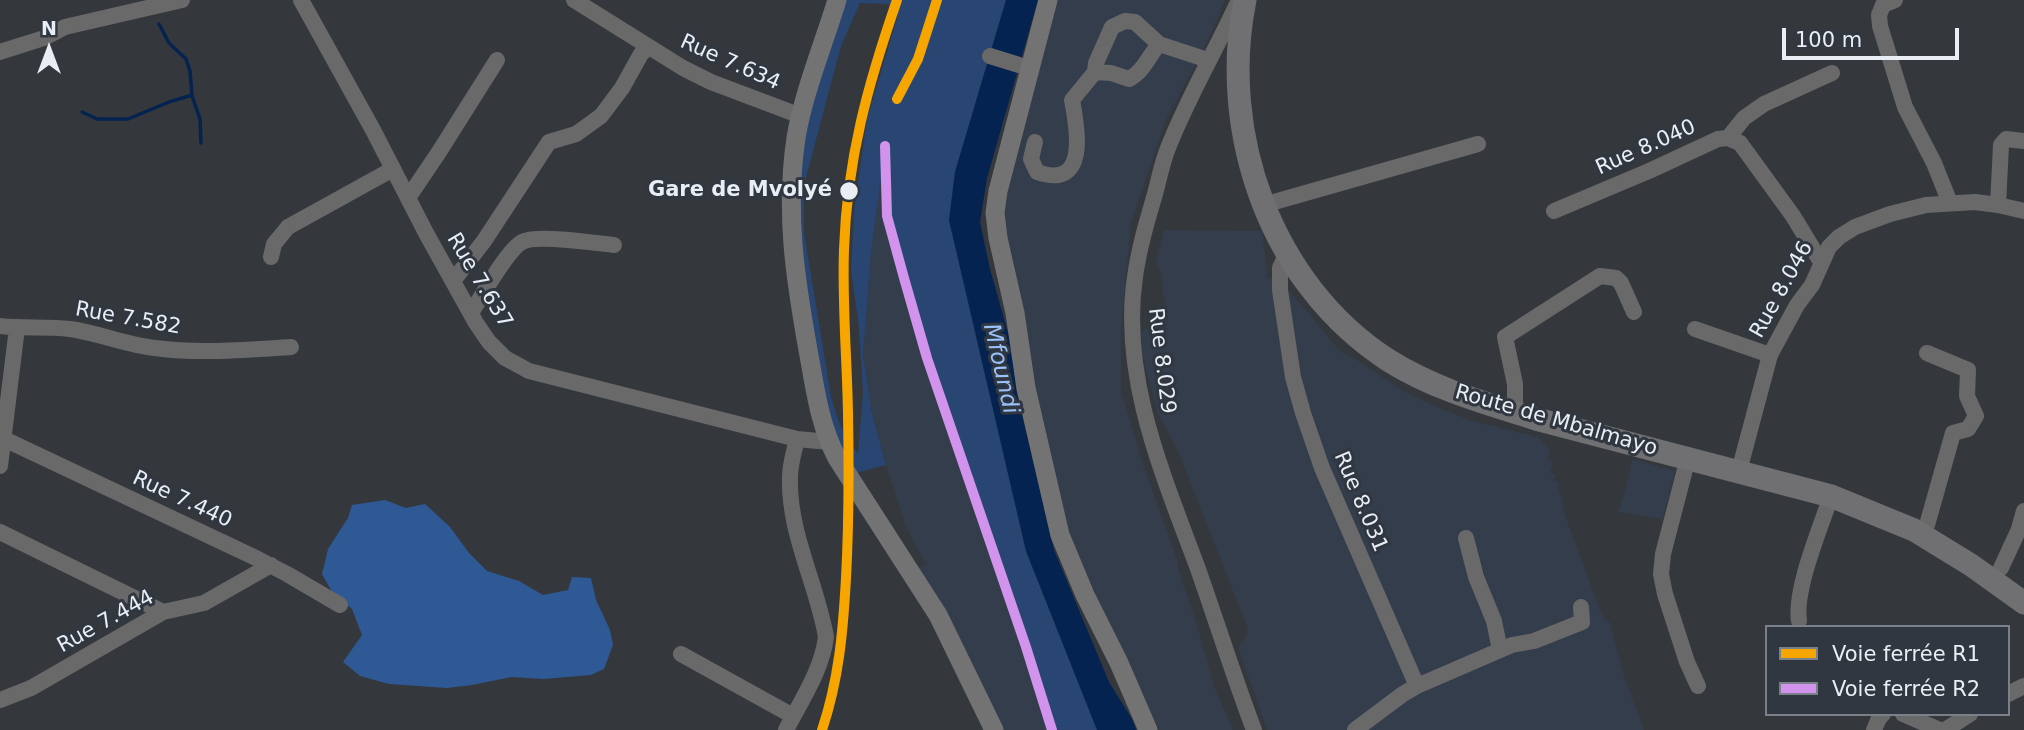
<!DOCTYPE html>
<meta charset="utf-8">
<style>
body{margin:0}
#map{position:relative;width:2024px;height:730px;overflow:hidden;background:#34383d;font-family:"DejaVu Sans",sans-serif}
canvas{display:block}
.legend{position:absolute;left:1765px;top:625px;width:245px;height:91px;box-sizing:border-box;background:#303741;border:2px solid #7a8089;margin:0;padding:9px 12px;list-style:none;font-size:21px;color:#e9edf4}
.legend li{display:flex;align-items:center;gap:14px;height:35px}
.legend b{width:35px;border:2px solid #7a8089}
.north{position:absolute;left:14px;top:14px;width:70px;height:70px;-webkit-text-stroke:5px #303741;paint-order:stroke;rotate:0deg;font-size:19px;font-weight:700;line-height:28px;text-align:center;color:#e9edf4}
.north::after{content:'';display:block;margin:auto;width:24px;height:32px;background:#e9edf4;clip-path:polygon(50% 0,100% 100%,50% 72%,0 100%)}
.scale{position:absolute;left:1782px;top:28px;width:177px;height:32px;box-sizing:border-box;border:4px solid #e9edf4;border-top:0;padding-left:9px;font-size:21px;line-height:24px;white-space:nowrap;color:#e9edf4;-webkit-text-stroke:5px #303741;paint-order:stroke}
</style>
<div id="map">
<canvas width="2024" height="730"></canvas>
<ul class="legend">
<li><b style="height:9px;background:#f7a600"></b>Voie ferrée R1</li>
<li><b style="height:9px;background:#d193ec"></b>Voie ferrée R2</li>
</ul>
<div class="north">N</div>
<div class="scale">100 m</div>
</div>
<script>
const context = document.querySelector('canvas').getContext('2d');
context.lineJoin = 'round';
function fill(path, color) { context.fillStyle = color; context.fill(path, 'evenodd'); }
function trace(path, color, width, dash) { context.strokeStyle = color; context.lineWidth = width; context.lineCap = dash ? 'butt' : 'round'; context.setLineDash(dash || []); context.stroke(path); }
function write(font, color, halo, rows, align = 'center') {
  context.font = font + ' "DejaVu Sans",sans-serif'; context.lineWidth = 6; context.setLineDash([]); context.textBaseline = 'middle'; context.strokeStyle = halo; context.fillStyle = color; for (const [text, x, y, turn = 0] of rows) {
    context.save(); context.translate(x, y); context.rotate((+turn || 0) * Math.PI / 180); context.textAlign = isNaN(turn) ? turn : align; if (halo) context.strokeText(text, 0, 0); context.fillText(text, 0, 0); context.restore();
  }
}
const built = new Path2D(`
 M 1056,0 L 1225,0 L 1211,34 L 1166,120 L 1131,223 L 1121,331 L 1121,391 L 1142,461 L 1178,562 L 1178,568 L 1197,624 L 1214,686 L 1233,730 L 1159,730 L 1071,546 L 1035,397 L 1001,213 Z
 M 886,171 L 887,216 L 927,358 L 1026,647 L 1052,730 L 997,730 L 918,568 L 926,565 L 906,527 L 886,465 L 872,414 L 863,355 L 871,253 L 880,185 Z
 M 1164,230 L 1262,231 L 1268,279 L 1284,276 L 1284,284 L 1339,350 L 1357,360 L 1403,391 L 1435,406 L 1470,420 L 1538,437 L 1550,449 L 1547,459 L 1553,461 L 1550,472 L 1556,475 L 1554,480 L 1559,482 L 1558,493 L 1561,494 L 1565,515 L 1601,613 L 1605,620 L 1609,621 L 1625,679 L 1644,730 L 1267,730 L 1238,648 L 1245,639 L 1248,629 L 1177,449 L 1158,414 L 1145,367 L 1140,333 L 1167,314 L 1161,279 L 1163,278 L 1156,262 Z
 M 1632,459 L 1675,471 L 1663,519 L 1618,512 L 1627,484 Z`);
const green = new Path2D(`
 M 837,0 L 1006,0 L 955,172 L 949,220 L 1026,551 L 1097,730 L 1052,730 L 1026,647 L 927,358 L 887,216 L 885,173 L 880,185 L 871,253 L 863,355 L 872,414 L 886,465 L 848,475 L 827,436 L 793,178 ZM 860,3 L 887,4 L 898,15 L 867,119 L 854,211 L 851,269 L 859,328 L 863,393 L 858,454 L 840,426 L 831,397 L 804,233 L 804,185 L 841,46 Z`);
const forest = new Path2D(`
 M 385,500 L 406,508 L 425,504 L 450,527 L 469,553 L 487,571 L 519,581 L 543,595 L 568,590 L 572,577 L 591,578 L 596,600 L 610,630 L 613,645 L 604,669 L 591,675 L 543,679 L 511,677 L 472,685 L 447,688 L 389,684 L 360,676 L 343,662 L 362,635 L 352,609 L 332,592 L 322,574 L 328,549 L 348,518 L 352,505 Z`);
const water = new Path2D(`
 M 1006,0 L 1038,0 L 987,178 L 980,222 L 990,269 L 1012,347 L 1016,389 L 1054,550 L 1109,682 L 1132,719 L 1136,730 L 1097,730 L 1026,551 L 949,220 L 955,172 Z`);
const stream = new Path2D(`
 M 159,24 L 169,43 L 186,59 L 190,71 L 192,96 L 200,119 L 201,143
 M 82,112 L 97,119 L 128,119 L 169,102 L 192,95`);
const minor = new Path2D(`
 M 301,0 L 373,130 L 426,233 L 476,323 L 489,342 L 505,358 L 529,371 L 797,439 L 829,442
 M 574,0 L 683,68 L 711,82 L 801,116
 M 1239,0 C 1216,50 1188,97 1168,148 C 1162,163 1159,179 1155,194 C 1147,221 1139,248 1135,277 C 1120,378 1164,477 1198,569 C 1217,623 1234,677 1254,730
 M 1895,0 L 1883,5 L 1879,15 L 1880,26 L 1905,107 L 1934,163 L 1950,203
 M 0,52 L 44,38 L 65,27 L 182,0
 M 990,56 L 1019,65
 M 1095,72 L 1111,73 L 1129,79 C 1143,72 1149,56 1159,44
 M 1728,138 L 1744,118 L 1764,104 L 1832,73
 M 1035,142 L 1031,159 L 1037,172 C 1088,190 1078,131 1072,100 L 1095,72 L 1096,63 L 1112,27 L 1125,21 L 1135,22 L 1159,44 L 1208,60
 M 408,198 L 439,152 L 497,60
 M 1274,202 L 1478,144
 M 1998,205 L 2001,145 L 2006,139 L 2024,141
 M 1554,211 L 1649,171 L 1718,139 L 1728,138 L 1740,143 L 1793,216 L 1821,262
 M 1287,253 L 1280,268 L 1280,290 L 1293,377 L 1303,413 L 1322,468 L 1417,686 L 1403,694 L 1355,730
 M 271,257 L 274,244 L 288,227 L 393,169
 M 453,281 L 484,241 L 549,142 L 576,134 L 601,116 L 622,88 L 641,54 L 649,47
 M 471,313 C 481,298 507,250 522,242 C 536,234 595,243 614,245
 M 0,326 C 23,329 47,326 70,329 C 99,333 126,345 155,348 C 200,354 246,350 291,347
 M 1695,329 L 1770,355
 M 1927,353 L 1968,370 L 1967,396 L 1976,416 L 1968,429 L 1953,433 L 1927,525
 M 1515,402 L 1515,384 L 1505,337 L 1600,276 L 1616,278 L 1621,283 L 1634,312
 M 4,439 L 256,558 L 287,574 L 340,605
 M 1688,458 L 1663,554 L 1661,574 L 1665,594 L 1687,662 L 1698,686
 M 0,466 L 17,328
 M 1739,471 L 1770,355 L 1797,305 L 1812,285 L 1829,247 L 1839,237 L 1855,227 L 1890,214 L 1926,205 L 1975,202 L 1998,205 L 2024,211
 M 0,532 L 163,612
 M 1466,538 L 1476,577 L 1494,621 L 1500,650
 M 2001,568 L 2019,529 L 2024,511
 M 1799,621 C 1794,590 1820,529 1831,496
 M 681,654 L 793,716
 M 1417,686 L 1512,645 L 1534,641 L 1582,622 L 1581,607
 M 2008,694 L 2024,686
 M 0,700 L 31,688 L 163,612 L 204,603 L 271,565
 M 1903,714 L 1940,730
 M 786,730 C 801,701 822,670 826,637 C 817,584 788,532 790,477 C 790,464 794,452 797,439
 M 1874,730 L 1879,718 L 1883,714
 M 1945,730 L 1970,714`);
const major = new Path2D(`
 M 837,0 C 824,43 803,94 796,138 C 785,212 795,277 808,350 C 815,387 819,424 837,458 L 938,615 L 994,730
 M 1048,0 L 998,191 L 995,213 L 998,238 L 1015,313 L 1026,388 L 1060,535 L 1085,595 L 1119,663 L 1148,730`);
const highway = new Path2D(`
 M 1245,0 C 1218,134 1271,284 1388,360 C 1434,389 1485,403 1536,419 L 1831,496 L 1914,530 L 1971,565 L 2024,603`);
const rail = new Path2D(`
 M 897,99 L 918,59 L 937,0
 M 885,146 L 887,216 L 904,278 L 927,358 L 1026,647 L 1052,730`);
const rail1 = new Path2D(`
 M 897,99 L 918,59 L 937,0
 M 822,730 C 839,679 843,632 846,578 C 849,523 849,468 848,413 C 847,358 842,304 844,249 C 847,159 868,84 897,0`);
const rail2 = new Path2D(`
 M 885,146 L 887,216 L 904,278 L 927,358 L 1026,647 L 1052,730`);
const markers = [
 [849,191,10,"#e9edf4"]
];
const streetNames = [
 ["Rue 7.634",730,63,24],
 ["Rue 8.040",1646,148,-24],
 ["Rue 7.637",479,281,59],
 ["Rue 8.046",1782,290,-61],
 ["Rue 7.582",128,319,10],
 ["Rue 8.029",1161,361,83],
 ["Route de Mbalmayo",1556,421,16],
 ["Rue 7.440",182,500,25],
 ["Rue 8.031",1360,502,67],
 ["Rue 7.444",106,622,-29]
];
const stopNames = [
 ["Gare de Mvolyé",832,191]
];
const waterNames = [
 ["Mfoundi",1000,369,77]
];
fill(built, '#333d4b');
fill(green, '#284671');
fill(forest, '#2e5995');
fill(water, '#052350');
trace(stream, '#052350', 3.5);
trace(minor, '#6a696a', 16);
trace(major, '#747374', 19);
trace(highway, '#706f71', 23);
trace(rail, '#707174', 6);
trace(rail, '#303741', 3.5, [10]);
trace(rail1, '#f7a600', 10);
trace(rail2, '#d193ec', 10);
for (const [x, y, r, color] of markers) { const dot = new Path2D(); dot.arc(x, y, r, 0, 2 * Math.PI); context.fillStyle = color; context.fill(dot); trace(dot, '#303741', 2.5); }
write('21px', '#e9edf4', '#303741', streetNames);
write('bold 21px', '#e9edf4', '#303741', stopNames, 'right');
write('italic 23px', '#99c1fa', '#303741', waterNames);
</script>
